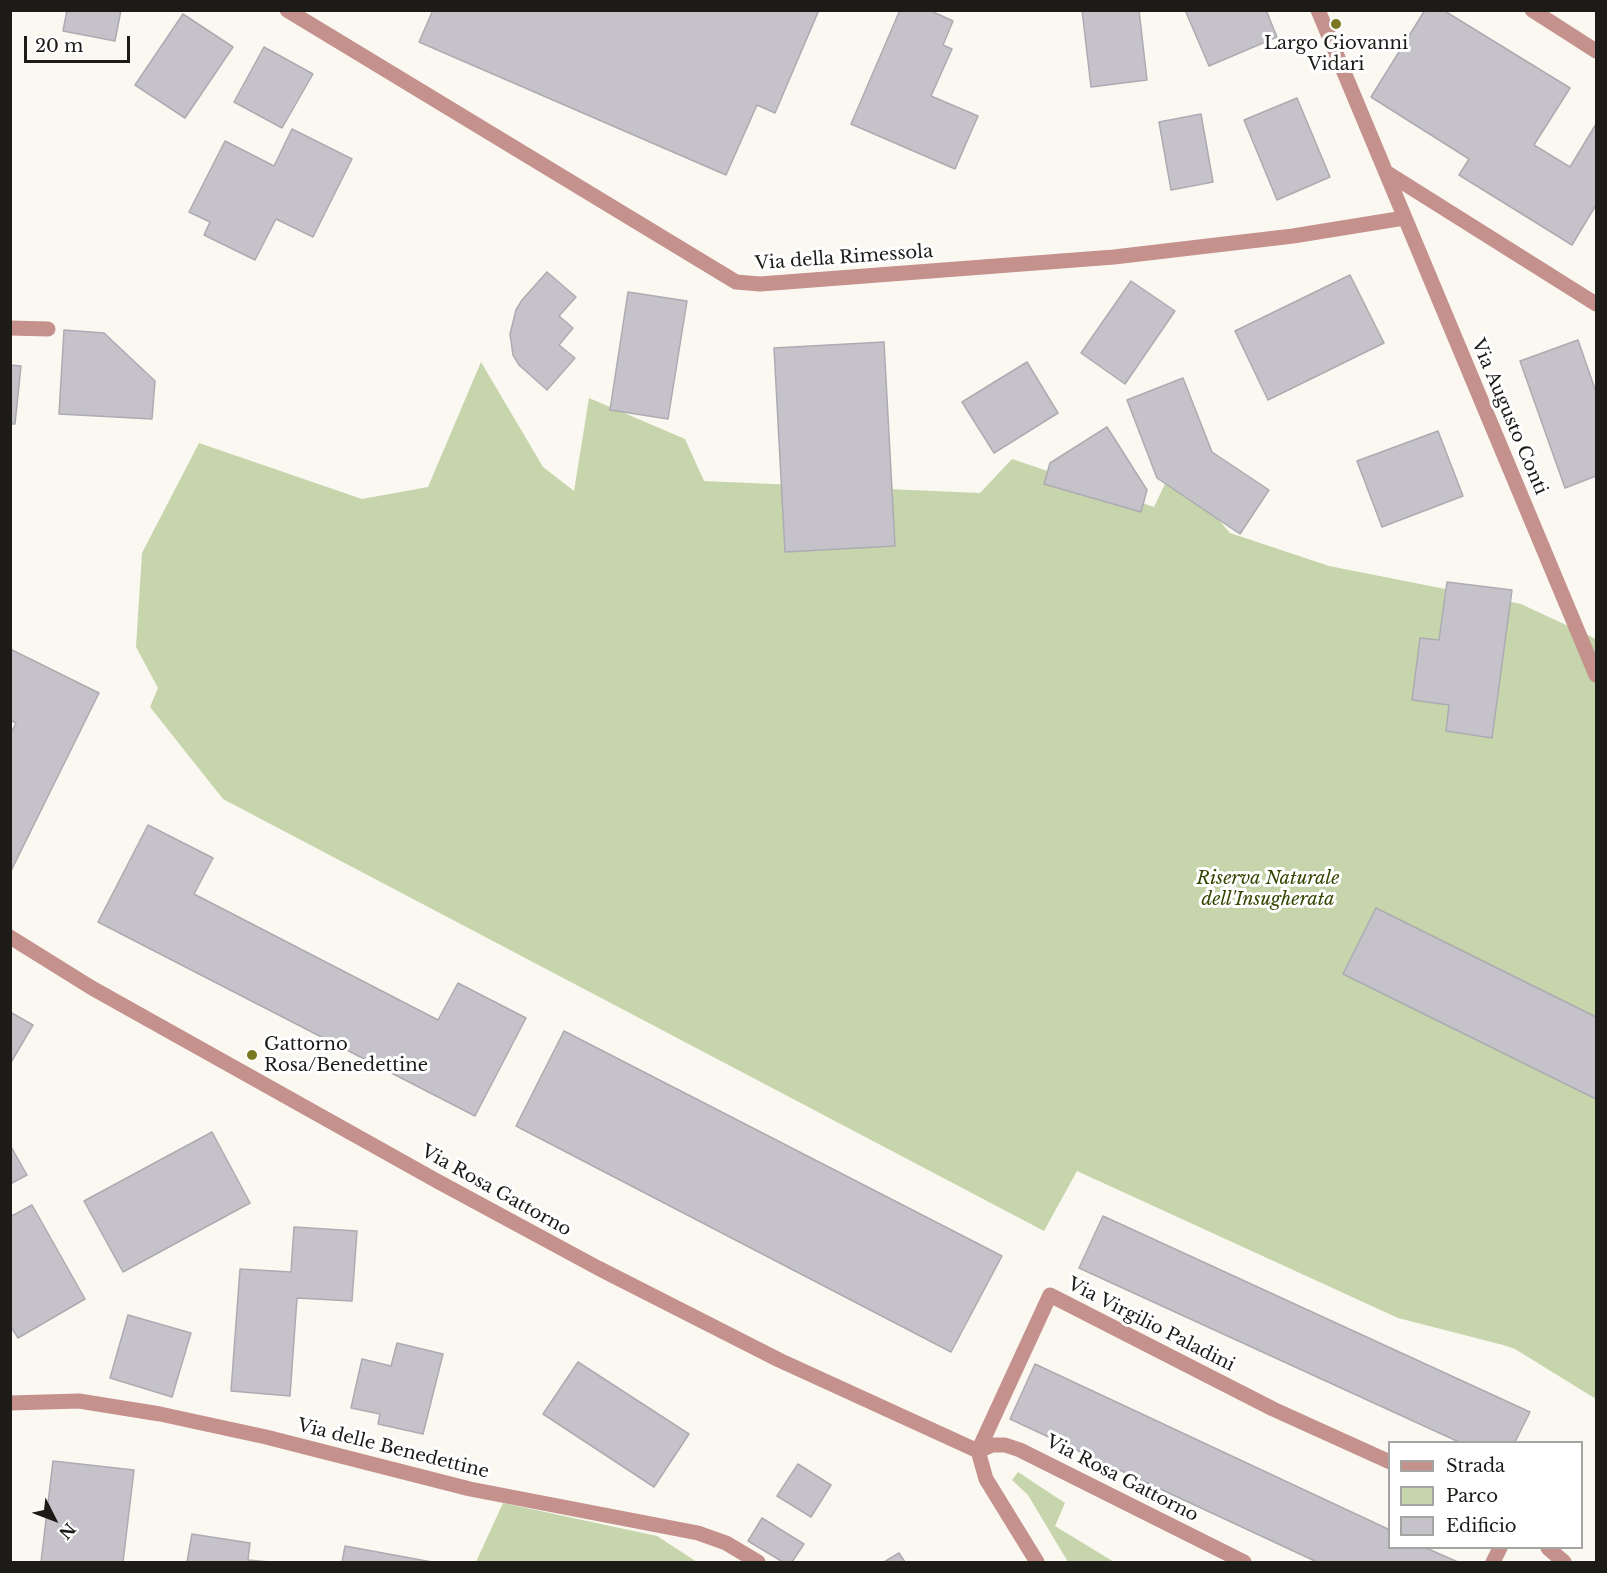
<!DOCTYPE html>
<style>
body{margin:0}
#map{position:relative;width:1607px;height:1573px;overflow:hidden;background:#faf8f1;font-family:"Libre Baskerville",serif}
canvas{display:block}
.frame{position:absolute;inset:0;border:12px solid #1c1b18;pointer-events:none}
.legend{position:absolute;left:1388px;top:1441px;width:195px;height:108px;box-sizing:border-box;background:#fff;border:2px solid #a4a4a3;margin:0;padding:8px 10px;list-style:none;font-size:18px;color:#1c1b18}
.legend li{display:flex;align-items:center;gap:12px;height:30px}
.legend b{width:30px;border:2px solid #a4a4a3}
.north{position:absolute;left:24px;top:1489px;width:60px;height:60px;-webkit-text-stroke:4px #fff;paint-order:stroke;rotate:132deg;font-size:16px;font-weight:700;line-height:24px;text-align:center;color:#1c1b18}
.north::after{content:'';display:block;margin:auto;width:21px;height:27px;background:#1c1b18;clip-path:polygon(50% 0,100% 100%,50% 72%,0 100%)}
.scale{position:absolute;left:24px;top:36px;width:106px;height:27px;box-sizing:border-box;border:3px solid #1c1b18;border-top:0;padding-left:8px;font-size:18px;line-height:21px;white-space:nowrap;color:#1c1b18;-webkit-text-stroke:4px #fff;paint-order:stroke}
</style>
<div id="map">
<canvas width="1607" height="1573"></canvas>
<div class="frame"></div>
<ul class="legend">
<li><b style="height:8px;background:#c5918d"></b>Strada</li>
<li><b style="height:16px;background:#c6d5ab"></b>Parco</li>
<li><b style="height:16px;background:#c5c3c9"></b>Edificio</li>
</ul>
<div class="north">N</div>
<div class="scale">20 m</div>
</div>
<script>
const context = document.querySelector('canvas').getContext('2d');
context.lineJoin = 'round';
function paint(path, color) { context.fillStyle = color; context.fill(path, 'evenodd'); }
const poly = rows => new Path2D(rows.map(r => 'M' + r).join(''));
function trace(path, color, width, dash) { context.strokeStyle = color; context.lineWidth = width; context.lineCap = dash ? 'butt' : 'round'; context.setLineDash(dash || []); context.stroke(path); }
function write(font, color, halo, rows, align = 'center') {
  context.font = font + ' "Libre Baskerville",serif'; context.lineWidth = 6; context.setLineDash([]); context.textBaseline = 'middle'; context.strokeStyle = halo; context.fillStyle = color; for (const [text, x, y, turn = 0] of rows) {
    context.save(); context.translate(x, y); context.rotate((+turn || 0) * Math.PI / 180); context.textAlign = isNaN(turn) ? turn : align; if (halo) context.strokeText(text, 0, 0); context.fillText(text, 0, 0); context.restore();
  }
}
paint(poly([
 [481,362,543,467,574,491,589,398,685,439,704,481,980,493,1012,459,1154,507,1173,467,1230,533,1329,566,1521,604,1596,639,1596,1399,1515,1349,1503,1345,1398,1318,1077,1171,1044,1231,223,799,150,707,158,688,136,647,142,553,199,443,362,499,428,487],
 [1018,1472,1065,1503,1055,1526,1114,1562,1068,1562,1028,1495,1012,1480],
 [503,1503,657,1536,697,1562,476,1562]
]), '#c6d5ab');
const building = poly([
 [67,10,121,10,115,41,63,31,67,10],
 [433,10,819,10,775,113,757,105,726,175,419,42,433,10],
 [900,10,929,10,953,21,943,45,952,49,931,96,978,116,955,169,851,124,900,10],
 [1082,10,1139,10,1147,80,1091,87,1082,10],
 [1185,10,1266,10,1277,37,1209,66,1185,10],
 [1425,10,1443,10,1570,88,1534,145,1570,167,1596,124,1596,205,1572,245,1459,175,1469,159,1371,97,1425,10],
 [183,14,233,47,185,118,135,85,183,14],
 [264,47,313,74,282,128,234,102,264,47],
 [1297,98,1330,177,1277,200,1244,120,1297,98],
 [1201,114,1213,182,1171,190,1159,122,1201,114],
 [292,129,352,159,313,237,276,219,255,260,204,235,210,222,189,212,225,141,274,166,292,129],
 [547,272,576,297,559,316,573,328,559,345,575,358,547,390,519,365,513,355,510,334,516,310,522,300,547,272],
 [1350,275,1384,343,1268,400,1235,331,1350,275],
 [1131,281,1175,311,1125,384,1081,353,1131,281],
 [628,292,687,301,668,419,610,410,628,292],
 [64,330,104,333,155,381,152,419,59,414,64,330],
 [1578,340,1596,392,1596,476,1565,488,1520,361,1578,340],
 [884,342,895,546,785,552,774,348,884,342],
 [1027,362,1058,413,994,453,962,402,1027,362],
 [10,365,21,366,15,424,10,424,10,365],
 [1183,378,1212,452,1269,490,1240,534,1157,478,1127,400,1183,378],
 [1107,427,1147,490,1141,512,1044,484,1050,463,1107,427],
 [1438,431,1463,496,1382,527,1357,461,1438,431],
 [1447,582,1512,590,1492,738,1446,731,1449,705,1412,700,1420,638,1439,640,1447,582],
 [10,649,99,693,11,871,10,735,16,723,10,720,10,649],
 [148,825,213,858,194,894,438,1020,458,983,526,1018,475,1116,98,922,148,825],
 [1376,908,1596,1017,1596,1099,1343,974,1376,908],
 [10,1012,33,1025,10,1064,10,1012],
 [564,1031,1002,1256,951,1352,516,1126,564,1031],
 [212,1132,250,1203,123,1272,84,1201,212,1132],
 [10,1145,27,1175,10,1184,10,1145],
 [32,1205,85,1299,18,1338,10,1325,10,1217,32,1205],
 [1103,1216,1530,1412,1515,1442,1459,1442,1079,1268,1103,1216],
 [294,1227,357,1231,352,1301,297,1298,290,1396,231,1391,240,1269,291,1272,294,1227],
 [128,1315,191,1333,172,1397,110,1378,128,1315],
 [397,1343,443,1354,423,1434,378,1424,380,1414,351,1408,362,1359,391,1366,397,1343],
 [578,1362,689,1434,654,1487,543,1414,578,1362],
 [1035,1364,1390,1530,1390,1548,1426,1548,1458,1562,1317,1562,1010,1419,1035,1364],
 [53,1461,134,1470,123,1562,41,1562,53,1461],
 [798,1464,831,1485,811,1517,777,1496,798,1464],
 [762,1518,804,1544,792,1562,783,1562,748,1541,762,1518],
 [192,1534,250,1543,248,1560,270,1562,187,1562,192,1534],
 [345,1546,432,1562,342,1562,345,1546],
 [899,1553,905,1562,884,1562,899,1553]
]);
paint(building, '#c5c3c9');
trace(building, '#adabb2', 1.5);
trace(poly([
 [287,10,736,282,760,284,1114,257,1293,236,1404,218],
 [1318,10,1596,675],
 [1532,10,1596,51],
 [1386,172,1596,304],
 [10,328,48,329],
 [10,937,92,988,437,1181,598,1268,779,1360,978,1451,992,1445,1005,1445,1020,1450,1244,1562],
 [10,1403,79,1401,160,1414,266,1437,470,1489,698,1533,726,1543,758,1562],
 [978,1451,1050,1295,1273,1409,1390,1462],
 [978,1451,986,1479,1037,1562],
 [1548,1548,1564,1562],
 [1493,1562,1500,1548]
]), '#c5918d', 15);
for (const [x, y, r, color] of [
 [1336,24,6,"#787920"],
 [252,1055,6,"#787920"]
]) { const dot = new Path2D(); dot.arc(x, y, r, 0, 2 * Math.PI); context.fillStyle = color; context.fill(dot); trace(dot, '#fff', 2); }
write('18px', '#1c1b18', '#fff', [
 ["Largo Giovanni",1336,44],
 ["Vidari",1336,65],
 ["Gattorno",264,1045,"left"],
 ["Rosa/Benedettine",264,1066,"left"]
]);
write('18px', '#1c1b18', '#fff', [
 ["Via della Rimessola",844,258,-4],
 ["Via Augusto Conti",1509,417,67],
 ["Via Rosa Gattorno",496,1191,29],
 ["Via Virgilio Paladini",1151,1325,27],
 ["Via delle Benedettine",393,1449,14],
 ["Via Rosa Gattorno",1122,1479,27]
]);
write('italic 18px', '#364602', '#fff', [
 ["Riserva Naturale",1268,879],
 ["dell'Insugherata",1268,900]
]);
</script>
